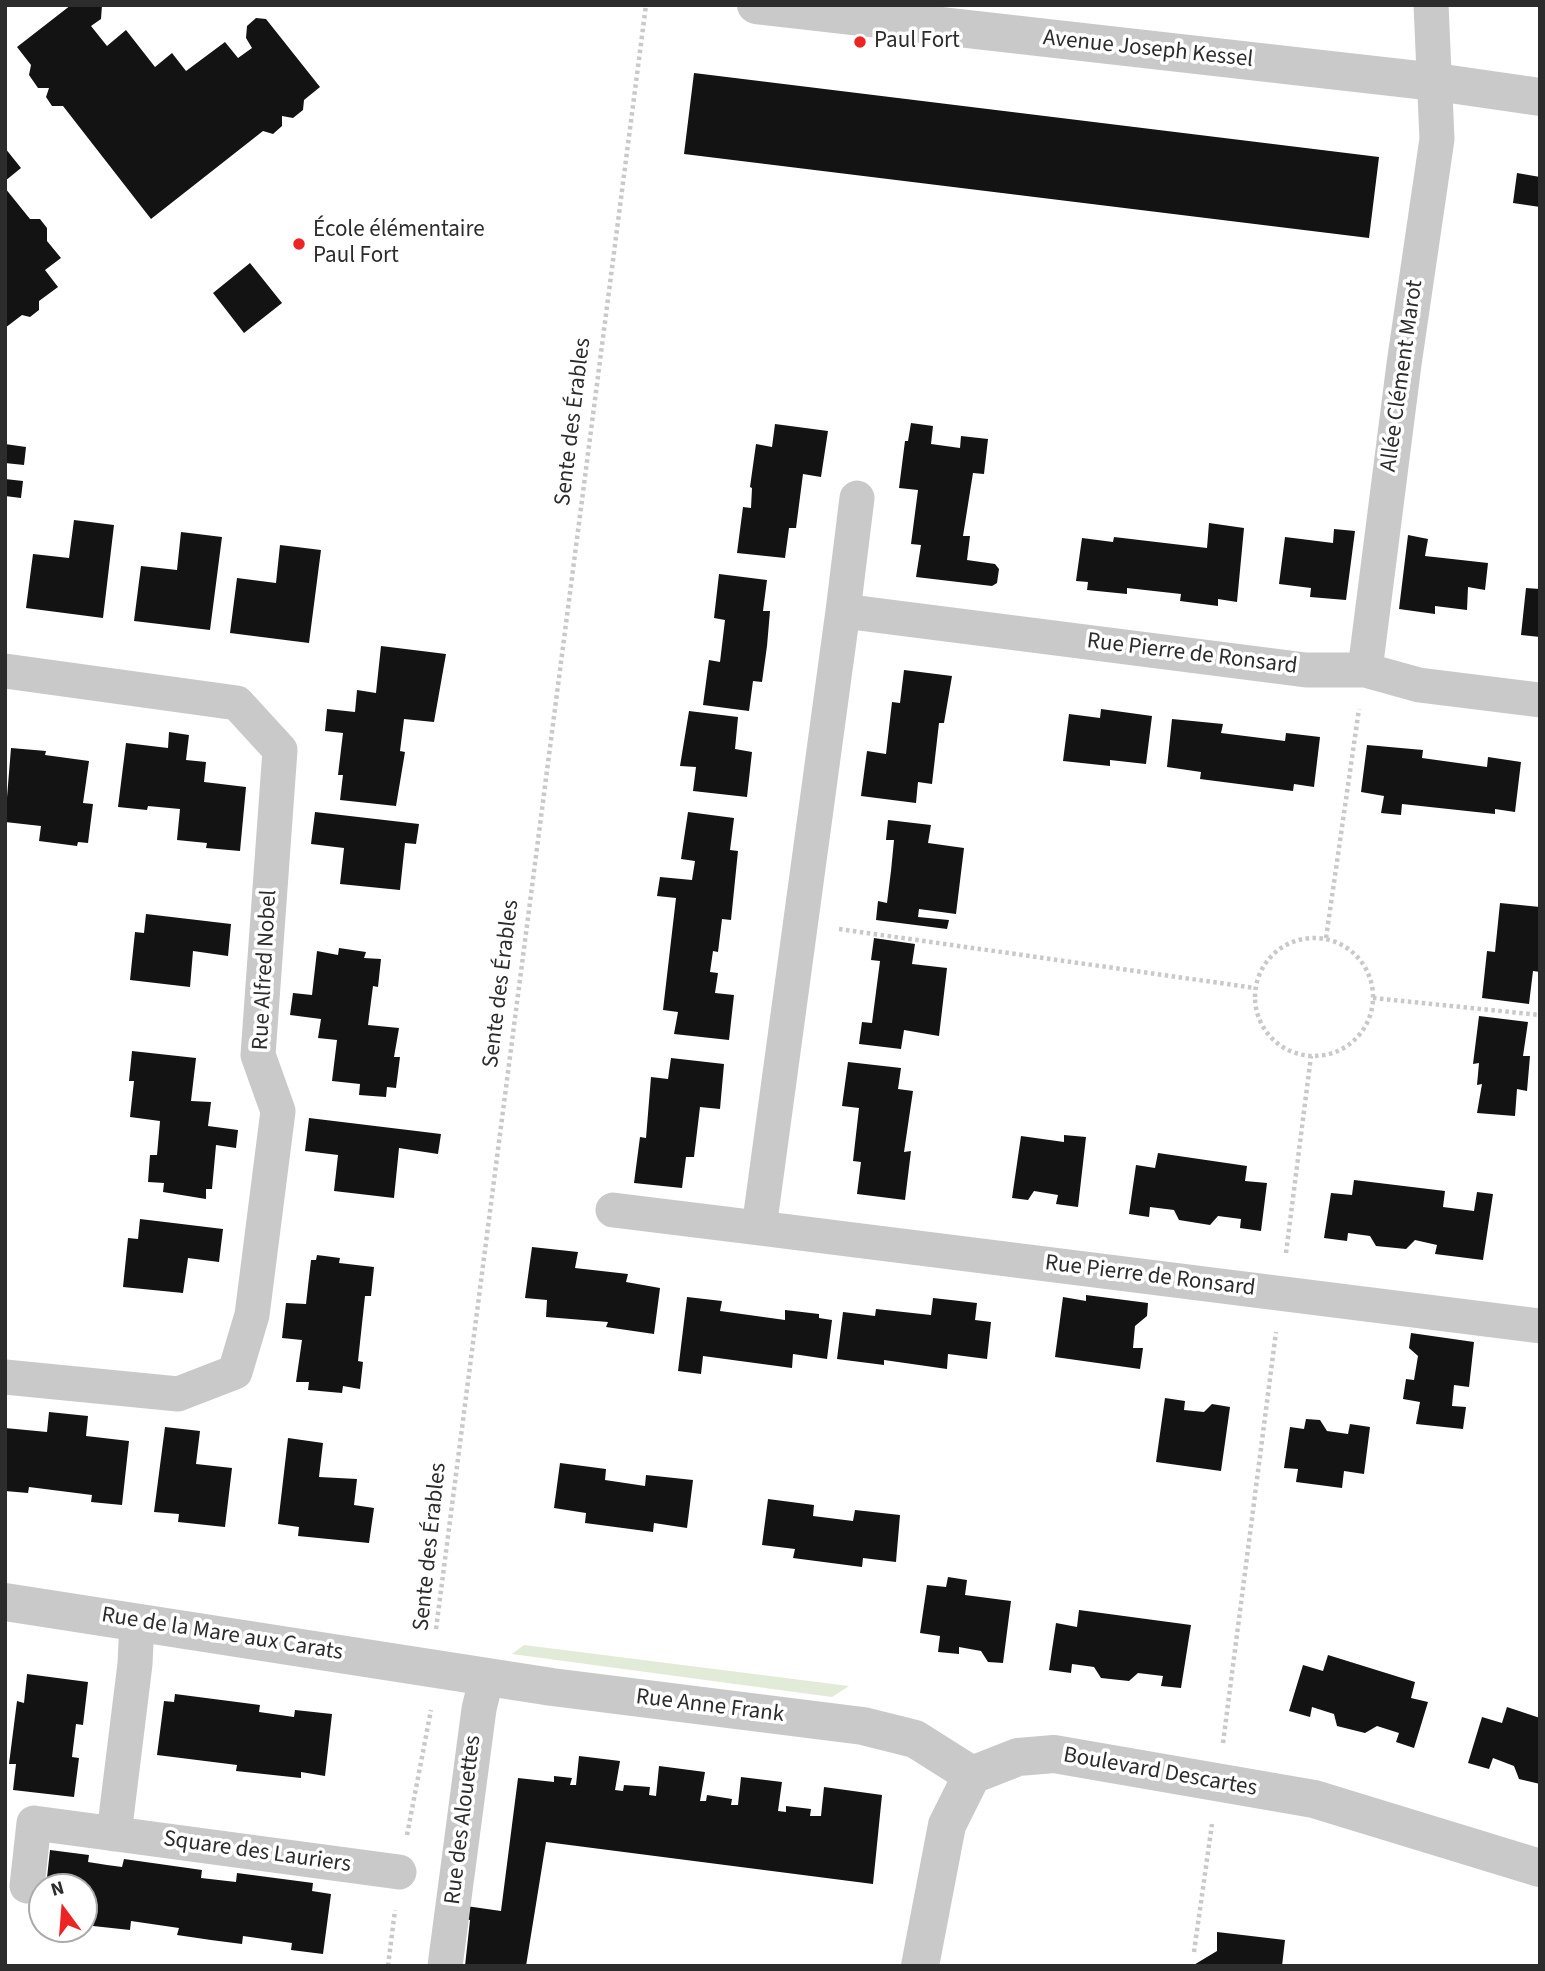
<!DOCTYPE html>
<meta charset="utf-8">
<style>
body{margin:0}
#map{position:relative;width:1545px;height:1971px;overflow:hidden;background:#fff;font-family:"Source Sans 3",sans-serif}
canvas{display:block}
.frame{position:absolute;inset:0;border:7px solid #2c2c2c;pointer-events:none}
.north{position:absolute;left:28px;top:1873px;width:70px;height:70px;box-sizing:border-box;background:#fff;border:2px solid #ababab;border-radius:50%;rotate:344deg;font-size:19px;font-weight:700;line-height:28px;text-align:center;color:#2c2c2c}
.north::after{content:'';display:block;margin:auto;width:24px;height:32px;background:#ee2324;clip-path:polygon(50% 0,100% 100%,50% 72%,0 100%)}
</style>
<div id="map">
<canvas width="1545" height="1971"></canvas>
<div class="frame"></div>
<div class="north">N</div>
</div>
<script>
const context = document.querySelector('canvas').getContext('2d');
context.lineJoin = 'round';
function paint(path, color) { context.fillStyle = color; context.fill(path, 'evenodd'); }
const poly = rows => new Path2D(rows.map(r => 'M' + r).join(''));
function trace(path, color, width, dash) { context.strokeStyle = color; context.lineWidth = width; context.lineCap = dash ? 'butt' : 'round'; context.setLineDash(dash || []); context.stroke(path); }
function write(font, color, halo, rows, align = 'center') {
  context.font = font + ' "Source Sans 3",sans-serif'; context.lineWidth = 7; context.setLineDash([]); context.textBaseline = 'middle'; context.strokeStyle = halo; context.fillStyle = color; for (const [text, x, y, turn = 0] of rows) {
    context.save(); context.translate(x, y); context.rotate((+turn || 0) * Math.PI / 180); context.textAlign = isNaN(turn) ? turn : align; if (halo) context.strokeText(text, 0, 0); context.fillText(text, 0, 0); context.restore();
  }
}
paint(poly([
 [524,1645,849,1686,832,1697,512,1654]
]), '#e1ebd8');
paint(poly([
 [71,5,102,5,101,19,91,26,107,46,126,30,155,67,172,53,186,71,225,42,238,58,252,48,246,38,247,26,256,18,266,19,320,87,304,100,303,110,293,118,282,116,282,126,273,134,263,131,151,219,63,106,52,106,46,97,49,88,38,88,29,75,31,65,17,47],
 [694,73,1379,157,1369,238,684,154],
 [5,148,21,168,5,181],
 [1517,173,1540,177,1540,207,1513,203],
 [5,188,30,219,40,219,47,228,47,241,61,258,45,270,58,287,39,301,39,310,30,317,22,315,5,328],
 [250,263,282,303,244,333,213,293],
 [911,423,933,426,931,444,960,448,961,436,988,439,984,474,973,473,963,536,970,536,967,560,995,564,999,569,997,583,992,586,916,577,921,545,911,544,918,490,899,488,905,441,908,441],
 [775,424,828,431,821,477,803,474,796,528,789,528,785,558,737,553,743,507,751,508,752,488,750,487,756,444,772,447],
 [5,444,26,447,24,465,5,463],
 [5,479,23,481,21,498,5,496],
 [74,520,114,525,103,618,26,608,33,554,69,558],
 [1209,523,1244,528,1237,602,1218,599,1218,606,1180,601,1181,594,1127,588,1127,594,1087,590,1088,582,1076,581,1082,538,1113,542,1114,537,1207,548],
 [1334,529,1355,531,1346,600,1310,597,1311,588,1279,584,1285,537,1333,543],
 [181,532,222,537,210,630,134,621,141,566,177,570],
 [1408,535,1428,539,1425,556,1488,563,1485,590,1468,587,1467,610,1435,606,1435,614,1399,609],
 [280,545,321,550,309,643,230,633,237,578,276,583],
 [719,574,767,580,763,611,770,611,767,646,762,682,753,681,749,711,703,705,709,660,720,662,725,620,714,618],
 [1526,588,1540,589,1540,637,1521,635],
 [381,646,446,654,434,722,404,719,400,751,405,752,396,806,340,800,343,775,338,775,343,733,325,731,327,709,355,712,357,690,376,693],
 [904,670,952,676,944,723,939,723,932,784,918,782,916,803,861,796,867,751,886,754,892,702,900,703],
 [1101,709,1152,716,1146,764,1110,760,1110,766,1063,761,1069,714,1100,718],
 [689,711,738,717,735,749,752,752,747,797,693,791,696,767,680,766],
 [1172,719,1223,724,1221,733,1285,741,1286,733,1320,737,1314,787,1294,784,1293,791,1200,779,1201,772,1167,767],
 [169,732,189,735,186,760,206,762,204,782,246,787,240,851,206,848,207,843,177,840,180,809,148,806,147,810,118,807,126,743,168,748],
 [1367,745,1423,750,1422,758,1487,767,1488,757,1521,762,1515,812,1495,809,1495,814,1402,804,1401,815,1381,813,1384,796,1361,792],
 [11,748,46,751,45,755,89,761,83,803,93,804,88,843,78,842,77,846,39,841,41,826,5,822],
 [315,812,419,824,416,844,405,843,400,890,340,884,344,848,311,844],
 [688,812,734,818,730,850,738,851,731,920,722,919,718,952,713,951,710,972,718,973,715,993,734,995,729,1040,674,1034,678,1012,663,1010,676,898,657,896,660,877,692,880,695,861,681,859],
 [888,820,931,825,928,843,964,848,956,914,919,909,918,917,949,920,947,929,876,920,878,901,887,903,891,871,894,840,886,840],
 [1500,903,1540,907,1540,972,1533,971,1529,1004,1482,998,1487,951,1495,952],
 [146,914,231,924,228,956,193,951,190,987,130,980,135,932,144,933],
 [874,938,915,944,912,964,947,968,939,1036,904,1030,901,1049,859,1044,862,1022,872,1023,880,961,871,960],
 [339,948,366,952,364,958,381,959,378,987,373,986,368,1025,399,1028,394,1057,400,1057,396,1088,387,1087,386,1097,359,1095,360,1084,332,1081,337,1040,318,1038,321,1019,290,1015,293,993,312,995,317,951,338,955],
 [1479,1016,1528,1022,1523,1056,1530,1056,1527,1091,1517,1089,1515,1116,1477,1113,1482,1084,1477,1085,1479,1063,1473,1064],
 [132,1051,196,1058,191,1101,211,1102,208,1126,238,1130,236,1148,216,1145,212,1189,206,1189,206,1199,163,1192,164,1183,148,1182,150,1155,157,1155,160,1121,130,1117,134,1081,129,1081],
 [671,1058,724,1064,720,1109,700,1107,694,1157,686,1157,682,1188,634,1183,640,1137,646,1138,651,1077,668,1079],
 [848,1062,901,1068,898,1089,913,1091,904,1152,911,1151,905,1200,857,1194,861,1162,853,1161,859,1108,842,1106],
 [309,1118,441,1134,438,1154,399,1148,394,1198,334,1191,338,1155,305,1151],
 [1064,1135,1086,1137,1078,1207,1056,1204,1058,1195,1034,1191,1028,1200,1012,1198,1021,1136,1064,1142],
 [1158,1153,1247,1166,1245,1181,1267,1183,1261,1231,1240,1228,1241,1219,1218,1216,1210,1225,1179,1220,1174,1210,1150,1207,1149,1217,1129,1214,1136,1165,1155,1168],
 [1354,1180,1445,1191,1443,1207,1474,1211,1477,1192,1493,1194,1483,1260,1435,1254,1437,1245,1415,1240,1406,1249,1376,1246,1370,1236,1348,1233,1347,1241,1324,1238,1331,1193,1352,1195],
 [140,1219,223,1229,219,1262,188,1258,183,1293,123,1287,128,1238,138,1239],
 [532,1247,578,1252,575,1268,628,1274,626,1282,660,1288,654,1334,606,1327,608,1322,546,1317,547,1300,525,1298],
 [317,1255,340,1258,339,1263,374,1267,371,1296,365,1296,358,1361,363,1362,360,1389,343,1386,342,1393,308,1390,309,1382,296,1382,302,1340,282,1338,286,1303,306,1304,311,1260,316,1260],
 [1086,1295,1148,1303,1147,1316,1135,1326,1133,1348,1143,1348,1140,1369,1055,1357,1063,1297,1086,1301],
 [687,1297,722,1301,720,1311,785,1320,785,1310,819,1314,819,1318,832,1320,827,1359,793,1354,792,1368,703,1356,701,1374,678,1371],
 [933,1298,977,1303,975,1320,991,1322,987,1359,948,1354,947,1369,884,1360,884,1365,837,1359,843,1312,875,1316,876,1309,931,1315],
 [1411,1333,1474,1342,1469,1387,1454,1385,1452,1406,1466,1407,1463,1429,1416,1424,1420,1402,1403,1399,1406,1379,1414,1380,1418,1356,1409,1348],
 [1165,1398,1185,1401,1184,1410,1204,1412,1212,1404,1230,1407,1221,1471,1156,1462],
 [49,1412,88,1416,86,1436,129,1441,122,1505,91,1502,92,1495,29,1487,28,1493,5,1491,5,1428,47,1432],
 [1306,1419,1320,1420,1327,1431,1348,1434,1350,1424,1370,1427,1364,1474,1344,1471,1342,1488,1296,1482,1298,1469,1284,1468,1290,1427,1304,1429],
 [165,1427,200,1431,196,1464,232,1468,225,1527,178,1522,179,1514,154,1512],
 [288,1438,323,1443,319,1477,357,1479,354,1505,374,1508,369,1543,298,1536,299,1527,278,1524],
 [560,1463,606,1469,605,1480,645,1486,646,1475,693,1480,687,1528,654,1523,653,1532,585,1523,586,1513,554,1508],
 [768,1499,814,1505,813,1516,853,1521,855,1510,900,1515,896,1562,863,1558,862,1567,793,1558,795,1549,762,1545],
 [948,1577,967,1580,965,1595,1011,1601,1003,1663,988,1662,981,1651,959,1647,959,1654,938,1652,940,1636,920,1633,927,1585,946,1587],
 [1079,1610,1191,1625,1181,1688,1161,1686,1163,1676,1138,1673,1129,1681,1101,1678,1094,1667,1072,1664,1071,1673,1049,1670,1056,1623,1077,1627],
 [1328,1655,1415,1682,1411,1698,1428,1702,1414,1748,1396,1742,1399,1733,1377,1726,1365,1733,1337,1726,1334,1714,1312,1707,1310,1717,1289,1711,1303,1665,1323,1671],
 [27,1674,88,1682,83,1725,76,1724,72,1757,79,1758,74,1797,13,1790,16,1764,9,1764,17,1701,24,1703],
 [175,1694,260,1705,259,1712,294,1717,295,1710,332,1714,325,1776,301,1772,301,1778,236,1771,237,1765,157,1755,164,1701,174,1702],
 [1507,1707,1540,1718,1540,1784,1519,1779,1514,1766,1493,1758,1489,1769,1468,1763,1482,1717,1502,1723],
 [579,1756,620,1761,615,1790,623,1791,624,1785,650,1787,649,1795,656,1796,659,1766,705,1772,700,1801,706,1801,707,1795,732,1799,731,1805,738,1805,741,1777,782,1782,778,1811,786,1812,786,1806,811,1809,810,1816,821,1816,824,1787,882,1795,873,1884,546,1842,526,1966,465,1966,470,1920,464,1919,466,1906,501,1911,518,1778,554,1782,554,1776,572,1778,570,1785,576,1785],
 [50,1850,89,1855,88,1862,107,1865,122,1867,124,1859,202,1870,201,1878,236,1882,237,1873,313,1883,312,1891,331,1894,323,1954,291,1950,292,1943,243,1936,242,1944,211,1940,177,1935,179,1928,131,1921,130,1930,84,1925,84,1887,46,1887],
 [1217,1932,1285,1940,1282,1966,1192,1966,1217,1951]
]), '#131313');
trace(poly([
 [839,929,1255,988],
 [1326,938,1359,709],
 '1255 997a59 59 0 1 1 118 0a59 59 0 1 1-118 0Z',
 [1373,998,1540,1015],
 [1286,1253,1311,1056],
 [436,1629,646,5],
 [1223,1743,1276,1332],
 [407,1835,431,1710],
 [1194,1952,1212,1824],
 [388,1966,395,1910]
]), '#c9c9c9', 4.5, [3.5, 3.5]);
trace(poly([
 [843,611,857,498],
 [1365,670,1404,364,1437,139,1431,5],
 [5,671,237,703,280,750,258,1055,278,1111,252,1315,235,1372,178,1394,5,1377],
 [1540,700,1419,685,1365,670,1306,670,843,611,759,1228,1540,1326],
 [613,1210,759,1228],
 [114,1834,135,1664,137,1622],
 [27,1886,34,1823,399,1872],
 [445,1966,479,1709,487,1676]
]), '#c9c9c9', 35);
trace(poly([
 [756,5,1436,82,1540,97],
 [5,1602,552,1687,863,1726,915,1739,972,1775],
 [920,1966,947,1825,972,1775,1018,1757,1054,1754,1314,1799,1540,1868]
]), '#c9c9c9', 38);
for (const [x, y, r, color] of [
 [860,42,7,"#ee2324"],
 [299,244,7,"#ee2324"]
]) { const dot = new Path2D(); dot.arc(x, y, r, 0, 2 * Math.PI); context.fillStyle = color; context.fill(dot); trace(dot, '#fff', 2.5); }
write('23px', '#2c2c2c', '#fff', [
 ["Paul Fort",874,42],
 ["École élémentaire",313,231],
 ["Paul Fort",313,257]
], 'left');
write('23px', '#2c2c2c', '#fff', [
 ["Avenue Joseph Kessel",1148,50,6],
 ["Allée Clément Marot",1403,376,-82],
 ["Sente des Érables",574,422,-83],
 ["Rue Pierre de Ronsard",1192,655,7],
 ["Rue Alfred Nobel",266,970,-87],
 ["Sente des Érables",502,984,-83],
 ["Rue Pierre de Ronsard",1150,1277,7],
 ["Sente des Érables",431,1547,-84],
 ["Rue de la Mare aux Carats",222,1635,9],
 ["Rue Anne Frank",710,1707,7],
 ["Boulevard Descartes",1160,1773,10],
 ["Rue des Alouettes",464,1820,-83],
 ["Square des Lauriers",257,1853,8]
]);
</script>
